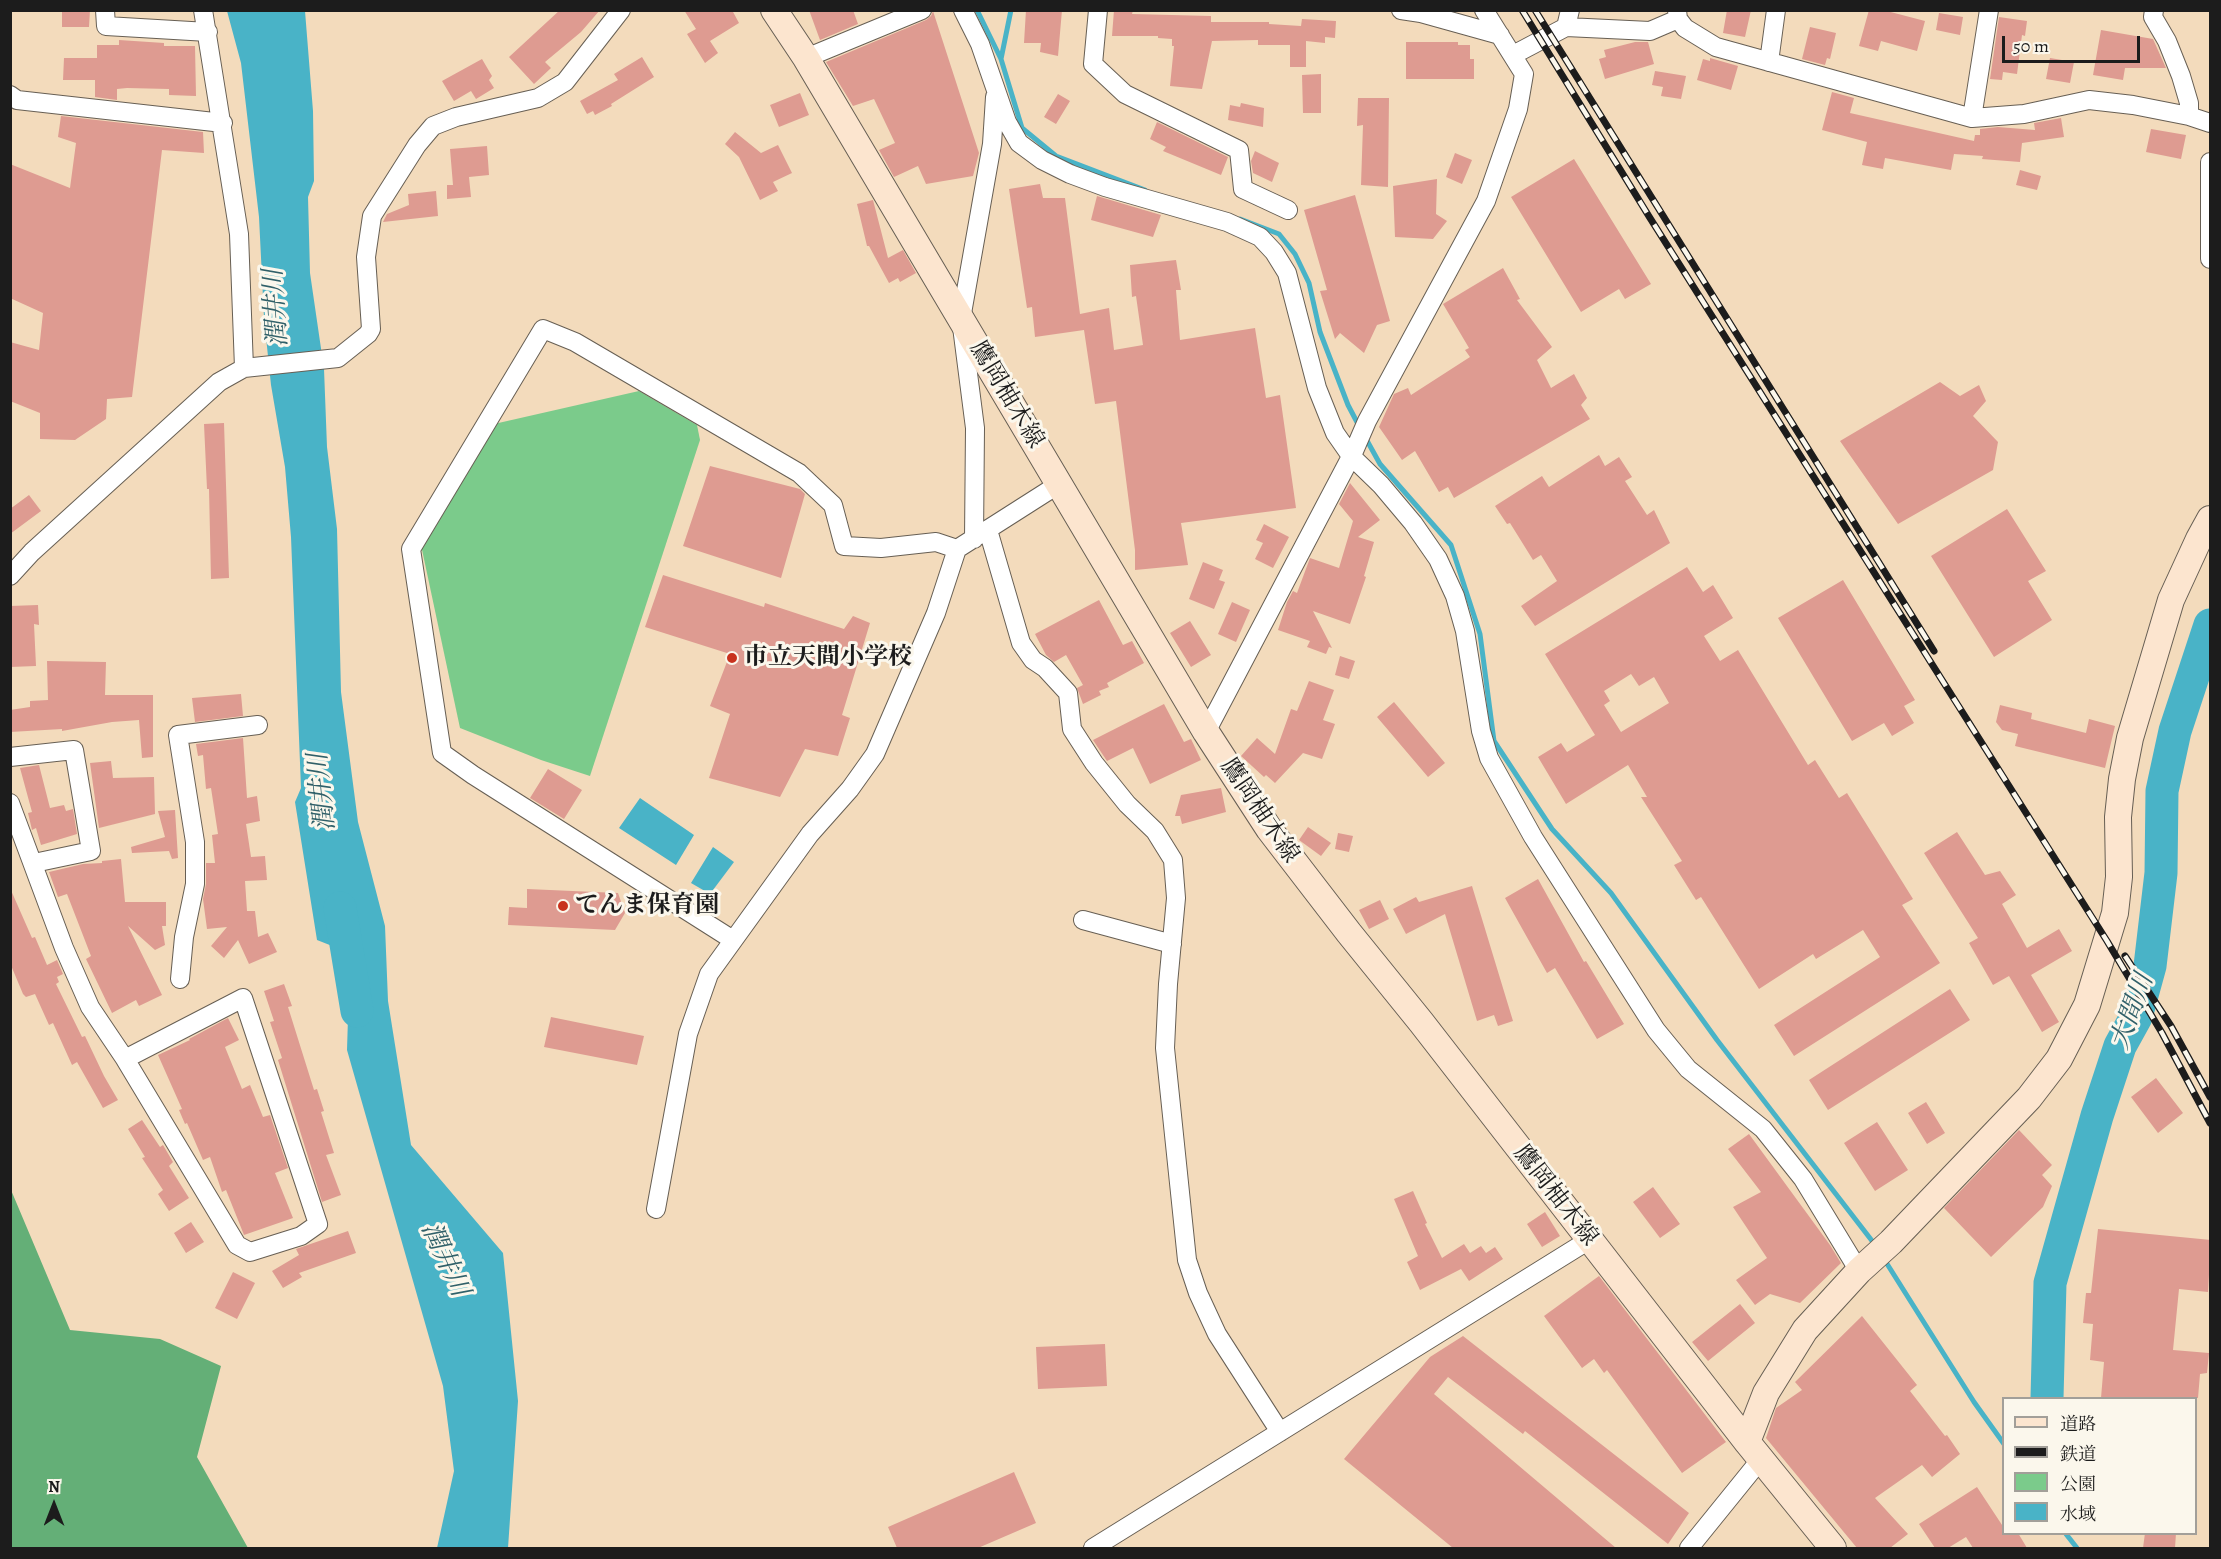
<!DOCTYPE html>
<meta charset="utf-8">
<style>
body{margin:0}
#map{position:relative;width:2221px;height:1559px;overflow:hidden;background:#f3dbbc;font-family:Alegreya,"Noto Serif JP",serif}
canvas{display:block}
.frame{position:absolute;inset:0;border:12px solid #1c1c1c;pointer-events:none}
.legend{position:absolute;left:2002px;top:1397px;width:195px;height:138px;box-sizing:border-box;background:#fbf7ec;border:2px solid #a29f99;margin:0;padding:8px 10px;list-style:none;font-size:18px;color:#1c1c1c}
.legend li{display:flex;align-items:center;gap:12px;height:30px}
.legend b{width:30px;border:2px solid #a29f99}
.north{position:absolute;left:24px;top:1475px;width:60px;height:60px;-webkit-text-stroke:4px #fbf7ec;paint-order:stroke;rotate:0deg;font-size:16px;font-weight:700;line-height:24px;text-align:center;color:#1c1c1c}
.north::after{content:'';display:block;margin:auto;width:21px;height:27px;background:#1c1c1c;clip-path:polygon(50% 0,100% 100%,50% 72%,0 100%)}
.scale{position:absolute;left:2002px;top:36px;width:138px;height:27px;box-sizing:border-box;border:3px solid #1c1c1c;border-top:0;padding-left:8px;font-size:18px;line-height:21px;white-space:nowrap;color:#1c1c1c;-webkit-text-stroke:4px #fbf7ec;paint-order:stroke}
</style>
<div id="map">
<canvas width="2221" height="1559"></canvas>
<div class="frame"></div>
<ul class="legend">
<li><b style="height:8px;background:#fce5cf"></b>道路</li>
<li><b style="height:8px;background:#1c1c1c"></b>鉄道</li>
<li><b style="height:16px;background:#7bcb8b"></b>公園</li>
<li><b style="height:16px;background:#49b3c7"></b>水域</li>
</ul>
<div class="north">N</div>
<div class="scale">50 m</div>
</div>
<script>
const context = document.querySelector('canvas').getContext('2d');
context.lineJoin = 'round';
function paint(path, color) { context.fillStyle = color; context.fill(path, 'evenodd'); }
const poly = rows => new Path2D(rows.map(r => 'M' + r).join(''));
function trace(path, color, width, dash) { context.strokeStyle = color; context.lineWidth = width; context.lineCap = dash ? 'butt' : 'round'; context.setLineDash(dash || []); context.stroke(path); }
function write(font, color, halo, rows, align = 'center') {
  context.font = font + ' Alegreya,"Noto Serif JP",serif'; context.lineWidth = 6; context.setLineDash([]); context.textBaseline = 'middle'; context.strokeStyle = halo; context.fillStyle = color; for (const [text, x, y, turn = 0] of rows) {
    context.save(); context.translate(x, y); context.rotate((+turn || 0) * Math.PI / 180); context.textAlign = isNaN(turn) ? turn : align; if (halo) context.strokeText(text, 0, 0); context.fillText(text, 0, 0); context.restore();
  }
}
paint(poly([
 [639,391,697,425,700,440,590,776,541,760,460,728,421,545,494,424]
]), '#7bcb8b');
paint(poly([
 [11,1190,70,1330,160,1339,221,1366,197,1457,248,1548,11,1548]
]), '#64af77');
paint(poly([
 [227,11,305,11,313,111,314,181,308,197,310,273,324,369,327,447,337,529,341,692,358,822,385,926,388,1001,411,1145,503,1253,518,1401,508,1548,437,1548,454,1471,443,1386,347,1050,350,953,317,940,295,802,301,788,291,537,285,467,271,385,264,318,259,217,241,63],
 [640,798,694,835,676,865,619,828],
 [713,847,734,862,710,894,691,883]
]), '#49b3c7');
trace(poly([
 [977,10,1001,59,1022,128,1056,156,1145,190],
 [1001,59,1011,10],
 [1240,219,1279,234,1295,254,1309,283,1320,332,1348,405,1359,426],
 [1365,437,1380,464,1451,545,1480,634,1494,741,1552,829,1611,893,1717,1040,1876,1246],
 [1884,1259,1974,1402,2004,1444],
 [2066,1534,2077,1548]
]), '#49b3c7', 5);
trace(poly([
 [340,908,357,1011],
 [2047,1398,2050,1283,2097,1116,2120,1046,2136,1017,2150,966,2161,873,2162,791,2175,731,2210,625]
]), '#49b3c7', 33);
paint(poly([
 [62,10,90,10,89,27,62,27],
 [560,10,600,10,581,32,545,62,551,68,534,84,509,57],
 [684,10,732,10,739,23,710,41,718,53,705,63,687,34,696,29],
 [809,10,853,10,858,24,820,40],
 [1026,10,1062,10,1058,56,1040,52,1041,43,1024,43],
 [1114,10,1133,10,1132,14,1211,16,1211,22,1269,22,1269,24,1301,26,1302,19,1336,21,1335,38,1325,37,1325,43,1306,41,1306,67,1290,67,1290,45,1258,45,1258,40,1212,41,1202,89,1170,86,1174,46,1172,46,1172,39,1158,38,1158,36,1112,36],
 [1727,10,1751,10,1745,37,1723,33],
 [1869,10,1883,10,1925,21,1917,51,1881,41,1878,51,1859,46],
 [933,11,979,153,973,176,926,184,918,166,894,177,879,150,895,143,874,99,853,106,826,62,926,20,931,16],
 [1939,13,1963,17,1960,35,1936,30],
 [1999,17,2027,21,2025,36,2022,35,2017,74,2003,72,2002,80,1990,79],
 [1810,27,1836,33,1830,59,1827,58,1825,65,1802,59],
 [2101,30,2153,39,2166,68,2125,68,2123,80,2093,75],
 [119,40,164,43,164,46,195,46,196,96,169,95,169,89,127,88,117,89,117,100,95,97,95,80,63,80,64,58,97,58,97,45,119,45],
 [1406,42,1458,42,1458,45,1470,45,1470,59,1474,59,1474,79,1406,79],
 [1635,42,1648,42,1654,64,1605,79,1599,59,1606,57,1604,50],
 [642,57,654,77,611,104,612,106,595,115,593,111,587,114,580,101,618,80,614,74],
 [1710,58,1738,66,1731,90,1697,80,1703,59,1710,61],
 [2050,58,2074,62,2070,83,2046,79],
 [482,59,492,76,489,80,494,88,476,99,471,91,454,101,442,81],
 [1655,71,1686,76,1681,99,1661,96,1663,87,1652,85],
 [1321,74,1321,113,1303,113,1302,75],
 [1832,92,1854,98,1850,113,1974,141,1975,135,1980,135,1980,129,1998,127,2035,130,2034,123,2061,118,2064,137,2022,143,2020,162,1982,159,1983,156,1954,154,1951,170,1885,158,1883,169,1862,165,1867,142,1822,130],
 [800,93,809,115,779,127,770,105],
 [1058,94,1070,101,1056,124,1044,117],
 [1358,98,1389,98,1388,187,1361,185,1363,125,1357,126],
 [1241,103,1264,108,1263,127,1228,120,1230,105,1240,107],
 [61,116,203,132,204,153,162,150,132,397,107,399,106,419,75,440,40,439,40,413,10,401,10,342,39,350,43,313,10,298,10,164,70,188,76,143,58,137],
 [1157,122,1228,157,1221,175,1163,151,1166,147,1150,139],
 [2151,129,2186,135,2181,159,2146,152],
 [735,132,761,153,778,145,792,173,773,182,778,191,760,200,739,157,725,144],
 [487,146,489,175,469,177,471,197,447,199,447,185,453,185,450,149],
 [1255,151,1279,163,1272,182,1253,173,1251,161],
 [1455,153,1472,160,1462,184,1446,177],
 [1574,159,1651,284,1625,299,1619,289,1581,312,1511,197],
 [2020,170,2041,176,2037,190,2016,185],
 [1437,179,1436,214,1447,221,1433,239,1395,237,1393,186],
 [1040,184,1043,198,1065,198,1080,314,1109,308,1114,350,1143,345,1136,296,1132,297,1130,265,1176,260,1181,290,1176,290,1180,340,1255,328,1266,398,1280,395,1296,508,1181,523,1188,565,1135,570,1135,550,1116,401,1095,404,1084,330,1035,337,1032,307,1027,308,1009,189],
 [436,191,438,216,383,222,387,214,409,205,408,194],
 [1355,195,1390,321,1377,325,1364,353,1340,333,1335,339,1320,291,1327,290,1304,210],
 [1097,196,1161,215,1153,237,1091,220],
 [873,200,888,258,903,250,916,273,900,282,898,278,889,283,869,246,867,246,857,204],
 [1503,268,1520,299,1517,300,1552,347,1537,360,1551,388,1574,374,1587,398,1581,405,1590,419,1454,498,1448,487,1439,492,1415,451,1402,460,1379,427,1394,394,1408,388,1411,395,1470,357,1465,350,1469,348,1443,304],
 [1940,382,1960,396,1979,385,1986,401,1973,416,1998,442,1993,470,1898,524,1840,441],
 [224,423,229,578,211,579,209,489,207,489,204,424],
 [1599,455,1605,466,1619,457,1632,477,1625,481,1647,515,1654,510,1670,543,1535,626,1521,606,1557,581,1541,555,1533,560,1510,523,1507,524,1495,506,1542,476,1549,487],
 [710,466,800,489,805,494,781,578,683,546],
 [1350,483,1380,520,1358,537,1374,542,1364,576,1366,577,1350,624,1313,611,1332,648,1329,647,1326,654,1307,647,1310,641,1278,630,1287,602,1293,591,1297,593,1310,558,1339,568,1353,521,1339,504],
 [29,495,41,511,10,534,10,509],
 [2007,509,2046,571,2028,581,2052,620,1994,657,1931,556],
 [1264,524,1289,537,1273,568,1255,559,1263,543,1256,540],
 [1203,562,1223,570,1219,580,1225,582,1214,609,1189,599],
 [1687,567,1703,592,1713,585,1733,618,1704,636,1720,661,1738,650,1808,765,1815,760,1839,798,1847,793,1913,899,1902,905,1940,963,1794,1056,1774,1025,1880,957,1863,930,1816,959,1813,954,1759,989,1701,897,1696,900,1674,865,1682,861,1641,797,1647,797,1628,765,1566,804,1538,757,1561,743,1567,752,1595,735,1545,654],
 [1631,674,1639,686,1654,677,1669,703,1621,732,1604,705,1610,701,1604,691],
 [663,575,764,607,765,603,844,629,853,616,870,623,842,715,850,718,838,756,805,749,780,797,709,778,730,714,710,706,730,654,645,627],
 [1843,580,1915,700,1904,706,1914,723,1892,736,1884,723,1852,741,1778,618],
 [1099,600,1123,645,1132,641,1144,663,1107,683,1109,687,1099,691,1101,695,1083,704,1077,688,1083,685,1066,655,1054,662,1046,655,1035,634],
 [1232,602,1250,610,1236,642,1218,634],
 [38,605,39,625,34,624,36,666,10,667,10,606],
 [1190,621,1211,655,1191,667,1170,633],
 [1340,656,1355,661,1349,679,1335,675],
 [47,661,106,662,105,695,153,695,153,757,142,758,139,720,112,722,62,731,62,729,10,732,10,710,30,707,30,701,48,700],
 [1309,681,1334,690,1323,720,1335,724,1322,759,1303,753,1275,783,1266,775,1264,777,1241,756,1257,738,1275,754,1291,709,1297,711],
 [241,694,243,716,195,722,192,698],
 [1394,702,1445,763,1428,777,1377,717],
 [1164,704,1184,742,1191,739,1201,760,1150,784,1133,748,1107,761,1093,740],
 [2000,705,2032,713,2031,719,2086,733,2089,719,2115,726,2105,768,2015,746,2018,734,2002,730,1996,722],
 [243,738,247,798,257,796,260,821,246,824,251,857,265,856,267,880,245,881,247,911,255,911,258,937,268,933,277,952,249,964,238,940,224,958,211,946,227,927,207,929,203,899,206,884,206,863,215,863,212,835,218,834,211,788,206,789,203,755,198,756,196,744],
 [111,761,113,778,154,777,155,814,99,828,90,763],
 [39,765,50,808,64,805,66,811,73,809,77,834,41,845,36,828,32,830,28,813,32,812,20,768],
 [548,769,582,790,564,819,530,798],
 [1221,788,1226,812,1182,824,1180,816,1175,816,1181,795],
 [175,810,178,858,172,859,169,851,132,853,131,847,165,837,158,811],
 [1308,827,1331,843,1321,856,1299,840],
 [1957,832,1985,875,2000,871,2016,895,2002,904,2027,948,2059,929,2072,951,2031,975,2059,1022,2042,1032,2009,976,1993,985,1969,943,1978,938,1924,853],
 [1338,833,1353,836,1349,852,1335,849],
 [121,859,125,902,166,902,166,926,162,926,165,945,155,950,128,926,162,995,139,1006,136,1000,112,1013,86,959,91,956,67,894,58,897,49,872,83,864,102,863,102,861],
 [1538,879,1584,962,1586,961,1624,1024,1597,1039,1555,968,1547,973,1505,898],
 [1472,886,1513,1021,1498,1026,1494,1015,1477,1021,1445,914,1406,934,1393,909,1416,897,1419,902],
 [10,888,32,938,35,937,47,965,57,960,63,974,57,977,59,982,56,984,82,1037,85,1036,104,1076,118,1100,103,1108,77,1062,72,1065,53,1023,49,1025,35,994,26,997,23,994,10,963],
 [527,889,618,893,625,913,615,930,508,925,509,907,527,908],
 [1380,900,1389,919,1369,929,1359,910],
 [284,984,292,1006,288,1007,314,1090,317,1089,324,1111,321,1112,334,1153,326,1155,341,1195,322,1202,278,1060,282,1058,270,1022,274,1021,264,991],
 [1950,989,1970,1020,1828,1110,1809,1080],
 [551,1017,644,1036,637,1065,544,1047],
 [228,1018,239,1040,225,1047,242,1089,250,1085,263,1117,270,1115,288,1168,275,1173,293,1218,244,1235,226,1190,222,1192,210,1157,203,1160,187,1123,185,1124,179,1110,182,1109,158,1055,190,1040,189,1039],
 [2156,1078,2183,1113,2158,1133,2131,1097],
 [1926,1102,1945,1133,1927,1144,1908,1113],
 [142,1120,160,1147,163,1145,173,1162,169,1166,189,1198,169,1211,158,1194,163,1190,142,1158,145,1157,128,1129],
 [1877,1122,1908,1170,1875,1191,1844,1143],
 [2019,1130,2052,1165,2042,1175,2052,1186,2043,1207,1991,1257,1944,1208],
 [1749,1134,1830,1245,1841,1263,1800,1303,1770,1294,1755,1305,1736,1280,1767,1258,1733,1207,1761,1192,1728,1149],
 [1653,1187,1680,1224,1660,1238,1633,1202],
 [1413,1191,1427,1223,1425,1224,1442,1258,1464,1244,1470,1253,1481,1246,1486,1253,1495,1247,1503,1259,1469,1281,1461,1269,1420,1290,1407,1262,1418,1256,1394,1199],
 [1545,1212,1560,1236,1542,1247,1527,1224],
 [191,1222,204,1242,186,1253,174,1233],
 [2098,1229,2211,1240,2208,1292,2179,1289,2173,1350,2209,1353,2207,1373,2200,1374,2198,1398,2101,1398,2104,1362,2090,1360,2093,1324,2083,1323,2086,1293,2091,1293],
 [348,1231,356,1253,299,1273,302,1277,283,1288,272,1271,299,1255,296,1249],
 [233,1272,255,1283,237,1319,215,1308],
 [1599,1276,1726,1442,1682,1473,1607,1370,1604,1373,1594,1359,1582,1368,1544,1316],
 [1740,1304,1755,1323,1708,1361,1692,1342],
 [1862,1316,1917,1385,1910,1391,1945,1436,1947,1435,1960,1454,1932,1477,1922,1465,1875,1498,1908,1534,1890,1548,1857,1548,1766,1438,1776,1408,1802,1390,1795,1382],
 [1463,1336,1689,1513,1668,1544,1525,1431,1523,1434,1448,1377,1434,1394,1616,1548,1453,1548,1344,1459,1430,1357],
 [1105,1344,1107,1386,1038,1389,1036,1347],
 [1014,1472,1036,1523,978,1548,897,1548,888,1527],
 [1977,1487,2004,1528,2004,1533,2018,1533,2027,1548,1973,1548,1966,1537,1948,1548,1935,1548,1919,1524],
 [2145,1533,2176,1533,2175,1548,2143,1548]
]), '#de9b91');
const street = poly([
 [105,10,106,26,208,32],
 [203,10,239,234,244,368],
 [963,10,980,44,1007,122,1019,143,1042,160,1070,174,1105,187,1227,222,1260,237,1274,252,1287,273,1317,388,1335,433,1351,456,1381,485,1413,523,1438,559,1455,596,1465,631,1481,731,1489,758,1533,837,1656,1030,1688,1069,1763,1129,1803,1179,1859,1271],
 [1098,10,1093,64,1125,94,1239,150,1243,189,1288,210],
 [1401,10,1421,13,1500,35],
 [1677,10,1678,19,1685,28,1716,47,1972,118,2024,114,2089,100,2133,105,2189,116,2210,123],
 [2154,10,2153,17,2167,41,2181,76,2189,103,2189,116],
 [1566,27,1650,31,1678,19],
 [1513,55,1566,27,1570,10],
 [806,58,922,10],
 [1769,62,1776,10],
 [10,95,17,100,223,123],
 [1972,118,1989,10],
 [2210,162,2210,259],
 [988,530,1021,643,1033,660,1045,668,1068,693,1072,729,1094,763,1127,804,1155,831,1173,860,1176,898,1168,984,1165,1048,1187,1260,1198,1293,1217,1334,1280,1432],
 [974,539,975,428,961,319,992,144,995,97],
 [10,576,32,552,219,382,244,368,338,358,368,334,371,329,366,257,372,216,417,145,433,126,456,117,538,98,565,82,621,10],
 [1206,732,1354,451,1367,421,1486,201,1518,109,1524,74,1484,10],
 [10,757,74,750,91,851,34,863],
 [10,803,64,948,90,1007,125,1059,237,1245,250,1252,301,1236,318,1224,243,998,125,1059],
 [1083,920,1172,944],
 [733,940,473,775,442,753,411,549,543,329,575,342,799,473,833,505,844,546,881,548,936,542,957,549],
 [180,979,184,937,195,884,195,842,178,735,258,725],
 [656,1209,688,1034,709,974,810,834,850,789,875,754,936,613,957,549,1059,484],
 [1093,1548,1589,1240],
 [1689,1548,1761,1459]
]);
const secondary = poly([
 [774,10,806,58,1206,732,1269,829,1349,933,1421,1022,1747,1442,1833,1548],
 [1747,1442,1766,1393,1805,1330,1859,1271,1891,1242,2029,1098,2059,1059,2087,1005,2115,913,2119,877,2118,817,2122,779,2130,738,2171,600,2199,539,2210,519]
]);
trace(street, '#675f54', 20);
trace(secondary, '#675f54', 28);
trace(street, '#fff', 18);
trace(secondary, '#fce5cf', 26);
const rail = poly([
 [1522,10,1650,218,2107,941,2162,1033,2210,1123],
 [1535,10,1934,651],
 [2125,956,2171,1026,2210,1097]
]);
trace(rail, '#1c1c1c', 7);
trace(rail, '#fbf7ec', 4.5, [14]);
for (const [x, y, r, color] of [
 [732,658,6,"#c8321e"],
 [563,906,6,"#c8321e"]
]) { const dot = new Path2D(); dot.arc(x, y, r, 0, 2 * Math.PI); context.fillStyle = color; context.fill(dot); trace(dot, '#fbf7ec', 2); }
write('24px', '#1c1c1c', '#fbf7ec', [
 ["鷹岡柚木線",1006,395,59],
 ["鷹岡柚木線",1259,811,56],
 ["鷹岡柚木線",1555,1196,52]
]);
write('bold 24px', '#1c1c1c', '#fbf7ec', [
 ["市立天間小学校",744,658],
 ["てんま保育園",575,906]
], 'left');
write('italic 26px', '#306069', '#fbf7ec', [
 ["潤井川",277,308,-94],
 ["潤井川",323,792,-96],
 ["大間川",2133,1012,-70],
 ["潤井川",444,1260,65]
]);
</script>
